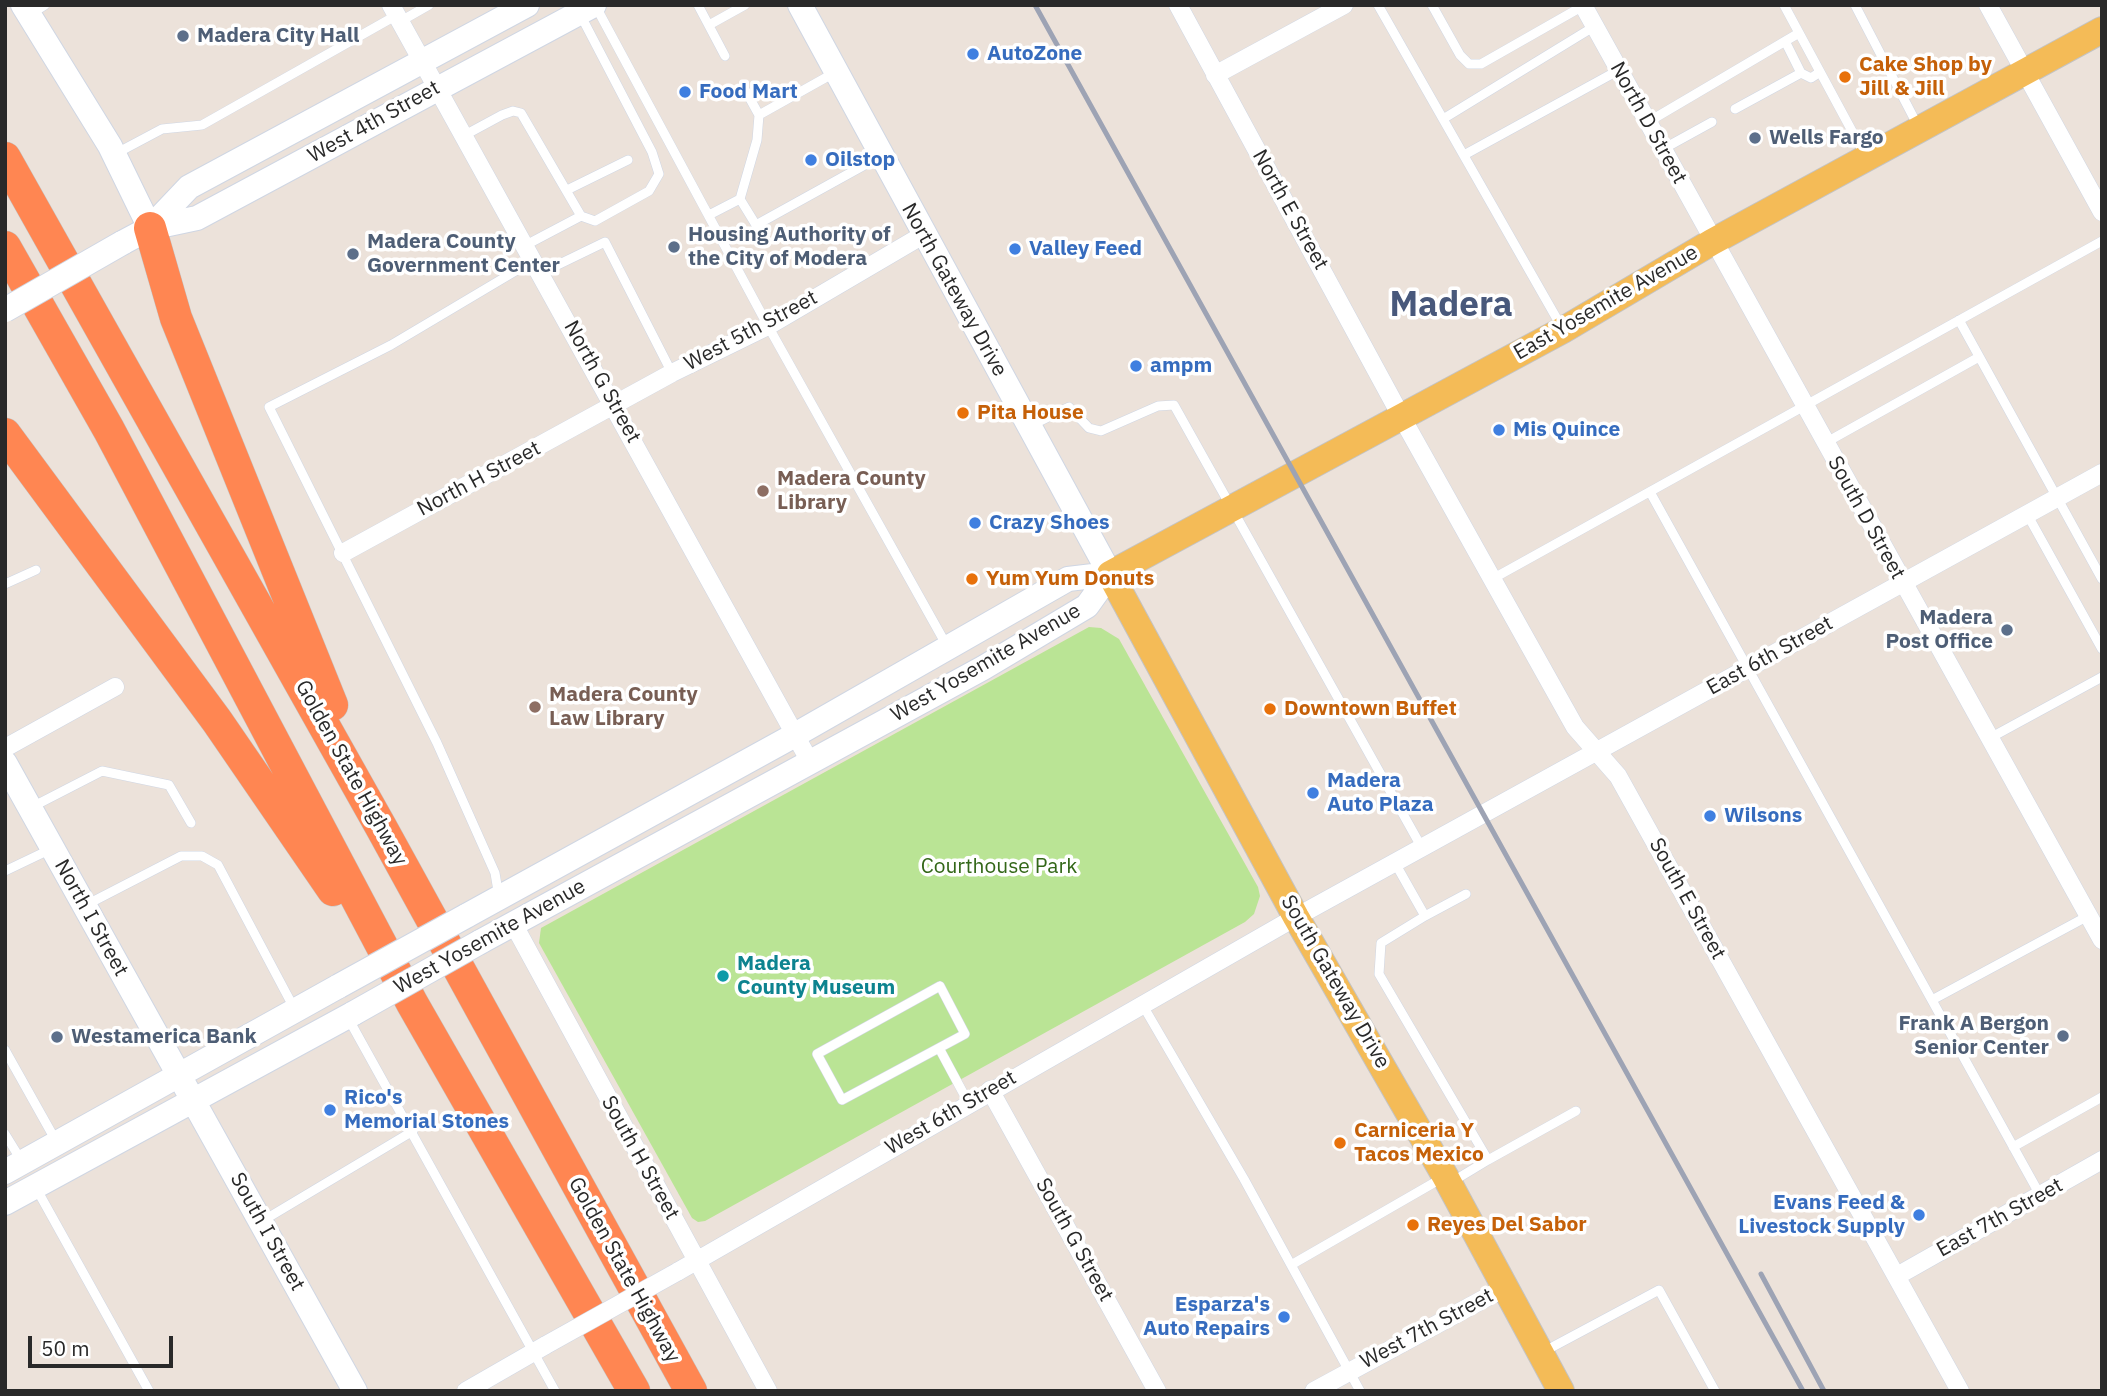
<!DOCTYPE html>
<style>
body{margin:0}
#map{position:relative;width:2107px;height:1396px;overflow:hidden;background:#ece2da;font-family:"IBM Plex Sans",sans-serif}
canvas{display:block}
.frame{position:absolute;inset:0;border:7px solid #292929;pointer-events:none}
.scale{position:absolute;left:28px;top:1336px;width:145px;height:32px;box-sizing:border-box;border:4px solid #292929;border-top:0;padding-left:9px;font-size:21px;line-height:24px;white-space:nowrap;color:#292929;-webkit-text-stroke:5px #fff;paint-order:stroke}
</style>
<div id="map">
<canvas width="2107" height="1396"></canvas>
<div class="frame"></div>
<div class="scale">50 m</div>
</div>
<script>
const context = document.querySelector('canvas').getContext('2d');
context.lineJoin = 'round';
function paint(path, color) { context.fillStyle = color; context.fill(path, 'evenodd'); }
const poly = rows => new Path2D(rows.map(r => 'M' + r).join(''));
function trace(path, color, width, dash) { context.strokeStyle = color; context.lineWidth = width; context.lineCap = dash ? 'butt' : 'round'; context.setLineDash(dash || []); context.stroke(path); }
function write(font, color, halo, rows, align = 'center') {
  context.font = font + ' "IBM Plex Sans",sans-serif'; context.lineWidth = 7; context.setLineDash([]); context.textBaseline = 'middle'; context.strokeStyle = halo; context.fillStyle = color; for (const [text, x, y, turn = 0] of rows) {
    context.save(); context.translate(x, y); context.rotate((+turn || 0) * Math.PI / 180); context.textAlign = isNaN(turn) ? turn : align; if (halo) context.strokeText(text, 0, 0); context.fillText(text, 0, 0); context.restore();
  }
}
paint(poly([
 [1089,627,1101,628,1119,639,1258,887,1260,896,1254,914,1245,922,705,1221,698,1222,692,1218,539,943,541,928]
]), '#bae495');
const lane = poly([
 [595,5,768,326,947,646],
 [698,5,725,56],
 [1378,5,1561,326],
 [1432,5,1460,55,1469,64,1481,64,1583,6],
 [1784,5,1866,157],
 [1855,5,1919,128],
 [31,14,45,5],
 [401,21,429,5],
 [709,25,745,5],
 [1785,41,1801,73,1811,78,1820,72],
 [743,86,759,115,834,73],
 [1735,109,1801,73],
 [1443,119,1595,26],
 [1648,122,1799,33],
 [465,135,502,115,513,111,521,113,581,216,526,245],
 [1663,149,1712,122],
 [115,154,162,129,202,125,397,15],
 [1464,155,1619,70],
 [567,190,628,160],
 [740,199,757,140,759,115],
 [709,215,740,199,756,225,879,157],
 [581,216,595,221,649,191,659,174,652,152,581,16],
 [541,273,605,242,672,373],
 [1959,320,2102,579],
 [1032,425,1069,407,1089,428,1101,431,1158,406,1174,405,1422,848],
 [1825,443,1979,357],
 [1650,492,2040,1195],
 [2027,514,2102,649],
 [1494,578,2102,241],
 [5,584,36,570],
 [1990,738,2102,677],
 [32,807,102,771,169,785,191,823],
 [1395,863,1425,916,1381,943,1379,974,1488,1160,1576,1111],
 [5,871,51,849],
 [499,897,495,873,437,743,269,407,391,345,534,260],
 [86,905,181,856,202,856,218,865,294,1008],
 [1425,916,1466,894],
 [940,986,965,1034,842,1100,817,1054,940,986],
 [1932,1000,2088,916],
 [1142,1004,1244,1179,1360,1391],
 [348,1018,555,1391],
 [939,1048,968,1102],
 [5,1050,56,1141],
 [5,1134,21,1160],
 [2013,1147,2102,1097],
 [1450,1183,1488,1160],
 [36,1188,149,1391],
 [264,1220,413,1131],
 [1291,1265,1444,1177],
 [1543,1352,1659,1290,1715,1391]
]);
const street = poly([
 [391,5,809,760],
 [1178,5,1401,416,1575,727,1618,776,1960,1391],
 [1583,5,2102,940],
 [1988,5,2102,212],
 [1215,75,1344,5],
 [343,553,672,373,768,326,923,235],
 [5,748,115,687],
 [514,925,768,1391],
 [990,1090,1157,1391],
 [677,1272,1296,917,2102,473],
 [1897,1276,2102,1160],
 [466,1391,546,1345],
 [1314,1391,1504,1288]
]);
const secondary = poly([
 [23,5,110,146,150,228],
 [800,5,1110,574],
 [150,228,189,187,527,5],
 [122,243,150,228,197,218,594,5],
 [5,763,355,1391],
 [466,916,795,735,1068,579,1110,574],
 [480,942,983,668,1087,606,1110,574],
 [5,1172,339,986],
 [5,1203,354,1013]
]);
const primary = poly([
 [1561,1391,1445,1176,1296,917,1110,574,1563,330,1712,242,2102,30]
]);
const highway = poly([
 [5,158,381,827,691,1391],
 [150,228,176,318,332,705],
 [5,247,109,430,412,1003,634,1391],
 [5,434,217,721,333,890]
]);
trace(lane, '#cfd6e3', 10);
trace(street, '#cfd6e3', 19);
trace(secondary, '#cfd6e3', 26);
trace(primary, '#c3c3c3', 28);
trace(highway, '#c3c3c3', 33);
trace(lane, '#fff', 9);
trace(street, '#fff', 18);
trace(secondary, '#fff', 24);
trace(primary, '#f4bb57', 26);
trace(highway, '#ff8652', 32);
trace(poly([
 [1035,5,1803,1391],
 [1761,1274,1824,1391]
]), '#9da3b4', 5);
const streetBridge = poly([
 [546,1345,677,1272]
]);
const secondaryBridge = poly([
 [5,310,122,243],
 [339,986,466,916],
 [354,1013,480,942]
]);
trace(streetBridge, '#cfd6e3', 19, []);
trace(secondaryBridge, '#cfd6e3', 26, []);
trace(streetBridge, '#fff', 18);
trace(secondaryBridge, '#fff', 24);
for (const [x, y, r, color] of [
 [183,36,7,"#5c6f8a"],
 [973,54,7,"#3f7fe0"],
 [1845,77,7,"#e8710a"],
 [685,92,7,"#3f7fe0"],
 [1755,138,7,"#5c6f8a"],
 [811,160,7,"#3f7fe0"],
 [674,247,7,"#5c6f8a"],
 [1015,249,7,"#3f7fe0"],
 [353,254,7,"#5c6f8a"],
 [1136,366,7,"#3f7fe0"],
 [963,413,7,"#e8710a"],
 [1499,430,7,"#3f7fe0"],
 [763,491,7,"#8d6e63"],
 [975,523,7,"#3f7fe0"],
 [972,579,7,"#e8710a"],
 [2007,630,7,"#5c6f8a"],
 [535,707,7,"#8d6e63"],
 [1270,709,7,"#e8710a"],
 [1313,793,7,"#3f7fe0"],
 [1710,816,7,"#3f7fe0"],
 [723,976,7,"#0f9aa8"],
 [2063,1036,7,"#5c6f8a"],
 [57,1037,7,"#5c6f8a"],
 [330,1110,7,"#3f7fe0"],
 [1340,1143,7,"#e8710a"],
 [1919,1215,7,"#3f7fe0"],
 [1413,1225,7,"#e8710a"],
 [1284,1317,7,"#3f7fe0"]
]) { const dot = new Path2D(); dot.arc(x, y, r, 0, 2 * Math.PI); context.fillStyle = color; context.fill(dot); trace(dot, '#fff', 2.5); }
write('bold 21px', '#4e5e75', '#fff', [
 ["Madera City Hall",197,36],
 ["Wells Fargo",1769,138],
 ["Housing Authority of",688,235],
 ["the City of Modera",688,259],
 ["Madera County",367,242],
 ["Government Center",367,266],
 ["Madera",1993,618,"right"],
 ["Post Office",1993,642,"right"],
 ["Frank A Bergon",2049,1024,"right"],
 ["Senior Center",2049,1048,"right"],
 ["Westamerica Bank",71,1037]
], 'left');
write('bold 21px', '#366cbe', '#fff', [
 ["AutoZone",987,54],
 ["Food Mart",699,92],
 ["Oilstop",825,160],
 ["Valley Feed",1029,249],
 ["ampm",1150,366],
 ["Mis Quince",1513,430],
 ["Crazy Shoes",989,523],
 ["Madera",1327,781],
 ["Auto Plaza",1327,805],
 ["Wilsons",1724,816],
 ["Rico's",344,1098],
 ["Memorial Stones",344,1122],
 ["Evans Feed &",1905,1203,"right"],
 ["Livestock Supply",1905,1227,"right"],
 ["Esparza's",1270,1305,"right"],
 ["Auto Repairs",1270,1329,"right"]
], 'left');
write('bold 21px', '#c56008', '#fff', [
 ["Cake Shop by",1859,65],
 ["Jill & Jill",1859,89],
 ["Pita House",977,413],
 ["Yum Yum Donuts",986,579],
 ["Downtown Buffet",1284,709],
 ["Carniceria Y",1354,1131],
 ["Tacos Mexico",1354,1155],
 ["Reyes Del Sabor",1427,1225]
], 'left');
write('21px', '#292929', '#fff', [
 ["West 4th Street",374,122,-29],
 ["North D Street",1648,123,61],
 ["North E Street",1290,210,61],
 ["North Gateway Drive",954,290,61],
 ["East Yosemite Avenue",1606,303,-30],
 ["West 5th Street",751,331,-28],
 ["North G Street",602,382,61],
 ["North H Street",479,479,-28],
 ["South D Street",1866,518,61],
 ["East 6th Street",1770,656,-29],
 ["West Yosemite Avenue",986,663,-30],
 ["Golden State Highway",351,773,61],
 ["South E Street",1687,899,61],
 ["North I Street",91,918,61],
 ["West Yosemite Avenue",490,937,-29],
 ["South Gateway Drive",1335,982,60],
 ["West 6th Street",951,1113,-30],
 ["South H Street",640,1158,61],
 ["East 7th Street",2000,1218,-29],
 ["South I Street",267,1232,61],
 ["South G Street",1074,1240,61],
 ["Golden State Highway",624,1270,61],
 ["West 7th Street",1427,1329,-28]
]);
write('bold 21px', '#785e54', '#fff', [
 ["Madera County",777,479],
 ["Library",777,503],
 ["Madera County",549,695],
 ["Law Library",549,719]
], 'left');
write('21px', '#336718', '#fff', [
 ["Courthouse Park",999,867]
]);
write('bold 21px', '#0d838f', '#fff', [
 ["Madera",737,964],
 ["County Museum",737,988]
], 'left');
write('bold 35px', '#48587b', '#fff', [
 ["Madera",1451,306]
]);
</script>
